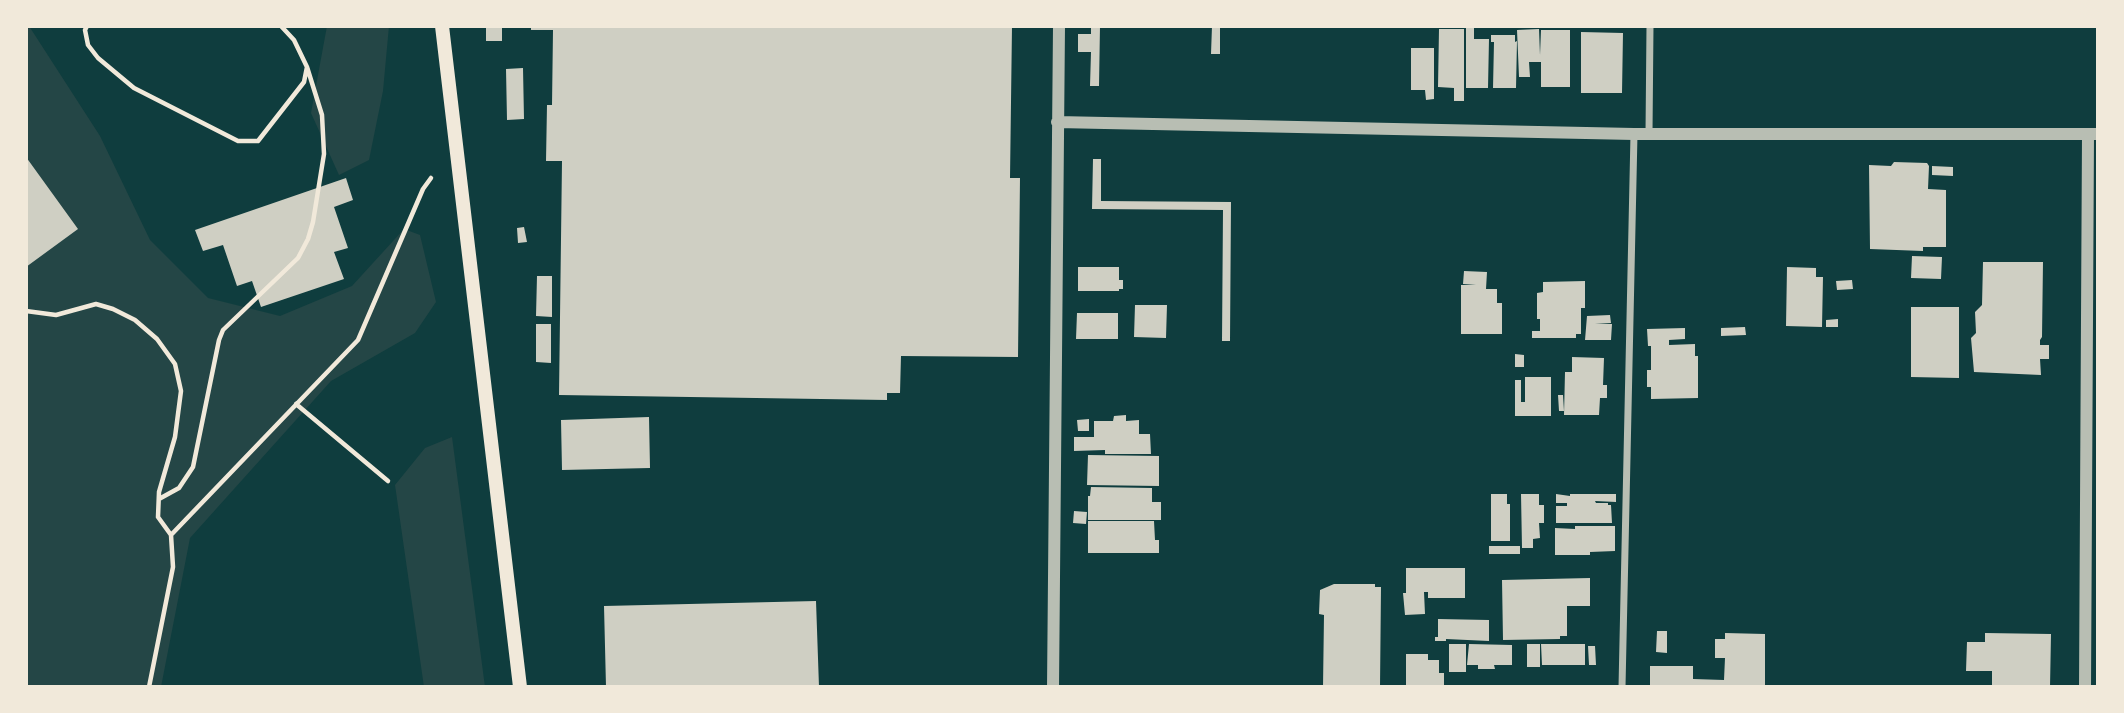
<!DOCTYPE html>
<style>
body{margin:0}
#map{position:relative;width:2124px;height:713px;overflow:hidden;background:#0f3d3e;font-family:"PT Sans",sans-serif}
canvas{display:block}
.frame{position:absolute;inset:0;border:28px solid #f1e9da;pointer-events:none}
</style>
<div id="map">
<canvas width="2124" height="713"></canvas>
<div class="frame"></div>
</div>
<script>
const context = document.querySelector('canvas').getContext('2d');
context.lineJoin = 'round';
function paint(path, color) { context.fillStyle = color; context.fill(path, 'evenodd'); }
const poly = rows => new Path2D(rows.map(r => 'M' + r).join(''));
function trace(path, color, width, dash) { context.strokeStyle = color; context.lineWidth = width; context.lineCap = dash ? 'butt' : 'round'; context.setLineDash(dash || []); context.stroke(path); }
paint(poly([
 [26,26,29,26,100,136,150,240,208,298,280,316,352,286,404,229,420,235,436,302,415,333,331,381,190,538,161,687,26,687],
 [327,26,389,26,383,91,369,160,339,175,311,113],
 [452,437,485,687,424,687,395,485,425,448]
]), '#244646');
paint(poly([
 [486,26,502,26,502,41,486,41],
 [531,26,1012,26,1010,178,1020,178,1018,357,901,356,900,393,887,393,887,400,559,395,562,161,546,161,547,105,552,105,553,30,531,30],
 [1091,26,1100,26,1099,86,1090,86,1091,52,1078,52,1078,34,1091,34],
 [1212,26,1220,26,1220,54,1211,54],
 [1466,27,1474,28,1474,39,1489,39,1488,88,1466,88],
 [1439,29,1464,29,1464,101,1454,101,1454,88,1438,87],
 [1539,29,1540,55,1541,30,1570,30,1570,87,1541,87,1541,62,1529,62,1530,77,1519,77,1517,30],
 [1581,32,1623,33,1622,93,1581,93],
 [1491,35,1515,35,1515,42,1517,41,1516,88,1493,88,1494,42,1491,42],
 [1411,48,1434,48,1434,99,1426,100,1425,90,1411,90],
 [523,68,524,119,507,120,506,69],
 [26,157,78,229,26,267],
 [1093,159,1101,159,1101,201,1231,202,1230,341,1222,341,1223,210,1092,209],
 [1894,162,1927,163,1929,166,1928,189,1946,190,1946,247,1923,247,1923,251,1870,249,1869,165,1891,166],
 [1932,166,1953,167,1953,176,1932,175],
 [346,178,353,200,334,207,348,248,334,252,344,279,261,307,252,281,237,286,223,245,203,251,195,230],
 [524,227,527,242,518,243,517,228],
 [1912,256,1942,257,1941,279,1911,278],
 [1983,262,2043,262,2042,337,2040,340,2040,345,2049,345,2049,359,2040,359,2041,375,1974,372,1971,338,1976,333,1975,312,1982,305],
 [1078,267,1119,267,1119,280,1123,280,1123,289,1119,289,1119,291,1078,291],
 [1787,267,1816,268,1816,277,1823,277,1822,327,1786,326],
 [1464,271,1487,272,1486,289,1497,289,1497,303,1502,303,1502,334,1461,334,1461,285,1476,285,1463,284],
 [537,276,552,276,552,317,536,316],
 [1852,280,1853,289,1837,290,1836,281],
 [1585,281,1585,308,1581,308,1581,334,1576,334,1576,338,1532,338,1532,331,1540,331,1540,319,1537,319,1537,293,1543,292,1543,282],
 [1135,305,1167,305,1166,338,1134,337],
 [1911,307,1959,307,1959,378,1911,377],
 [1077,313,1118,313,1118,339,1076,339],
 [1610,315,1611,323,1595,324,1612,324,1611,340,1585,340,1587,316],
 [1838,319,1838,327,1826,327,1826,320],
 [536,324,551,324,551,363,536,362],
 [1745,327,1746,335,1721,336,1721,328],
 [1685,328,1685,339,1669,340,1669,345,1695,344,1695,356,1698,356,1698,398,1651,399,1651,387,1647,387,1647,370,1651,370,1651,346,1648,346,1647,329],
 [1515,354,1524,355,1524,367,1515,367],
 [1572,357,1604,358,1603,385,1607,385,1607,398,1600,398,1599,415,1564,415,1565,372,1572,372],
 [1525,377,1551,377,1551,416,1515,416,1515,380,1521,380,1521,402,1525,402],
 [1558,395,1563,395,1564,411,1559,411],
 [1126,415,1126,421,1139,420,1139,434,1150,434,1151,454,1105,454,1105,450,1074,451,1074,437,1094,437,1094,421,1113,421,1114,416],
 [649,417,650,468,562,470,561,420],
 [1089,419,1089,431,1078,431,1077,420],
 [1088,455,1159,456,1159,486,1087,485],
 [1091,487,1152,488,1152,502,1161,502,1161,520,1088,520,1088,496,1090,496],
 [1491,494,1507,494,1507,504,1510,504,1510,541,1491,541],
 [1521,494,1539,494,1539,505,1544,505,1544,523,1539,523,1540,538,1533,539,1533,548,1522,548],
 [1556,494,1570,496,1570,494,1616,494,1616,502,1595,501,1596,503,1608,503,1608,505,1611,505,1612,523,1556,523,1556,506,1567,506,1567,503,1556,503],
 [1074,511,1087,512,1086,524,1073,523],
 [1088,521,1154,521,1155,540,1159,540,1159,553,1088,553],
 [1575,526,1615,526,1615,551,1590,552,1590,555,1555,555,1555,528,1575,529],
 [1489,546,1520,546,1520,554,1489,554],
 [1406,568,1465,568,1465,598,1428,598,1428,592,1424,592,1425,614,1405,615,1403,593,1406,593],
 [1590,578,1590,606,1567,606,1567,636,1560,636,1560,639,1503,640,1502,580],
 [1334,584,1375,584,1375,587,1381,587,1380,687,1323,687,1324,615,1319,614,1320,590],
 [816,601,819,687,606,687,604,606],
 [1438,619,1489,620,1489,641,1446,639,1446,641,1435,641,1435,637,1438,637],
 [1657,631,1667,631,1667,653,1656,652],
 [1725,633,1765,634,1765,687,1650,687,1650,666,1693,666,1693,679,1724,680,1725,658,1715,658,1715,639,1725,639],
 [1985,633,2051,634,2050,687,1992,687,1992,671,1966,671,1967,642,1985,642],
 [1449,644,1466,644,1466,672,1449,672],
 [1469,644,1512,645,1512,665,1494,665,1495,669,1478,669,1478,665,1467,665],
 [1527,644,1540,644,1540,667,1527,667],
 [1541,644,1585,644,1585,665,1542,665],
 [1588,646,1595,646,1596,665,1589,665],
 [1406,654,1428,654,1428,660,1439,660,1439,673,1444,673,1444,687,1406,687]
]), '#cfcfc3');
trace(poly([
 [87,26,85,30,88,45,98,58,134,88,238,141,258,141,304,82,307,67,294,40,281,26],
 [26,311,56,315,96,304,113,309,135,320,157,339,175,364,181,391,175,437,159,492,158,517,171,535],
 [296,404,388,481],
 [159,499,179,488,193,467,219,340,223,330,298,258,308,239,313,222,324,154,322,115,307,67],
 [149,687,173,567,171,535,358,340,423,189,431,178]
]), '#f1e9da', 4.5);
trace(poly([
 [1649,133,1650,26],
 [1622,687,1634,134]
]), '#b8beb3', 7);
trace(poly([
 [1057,122,1634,134,2098,134],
 [1053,687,1059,26],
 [2085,687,2088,134]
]), '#b8beb3', 12);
trace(poly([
 [442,26,520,687]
]), '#f1e9da', 14);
</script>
